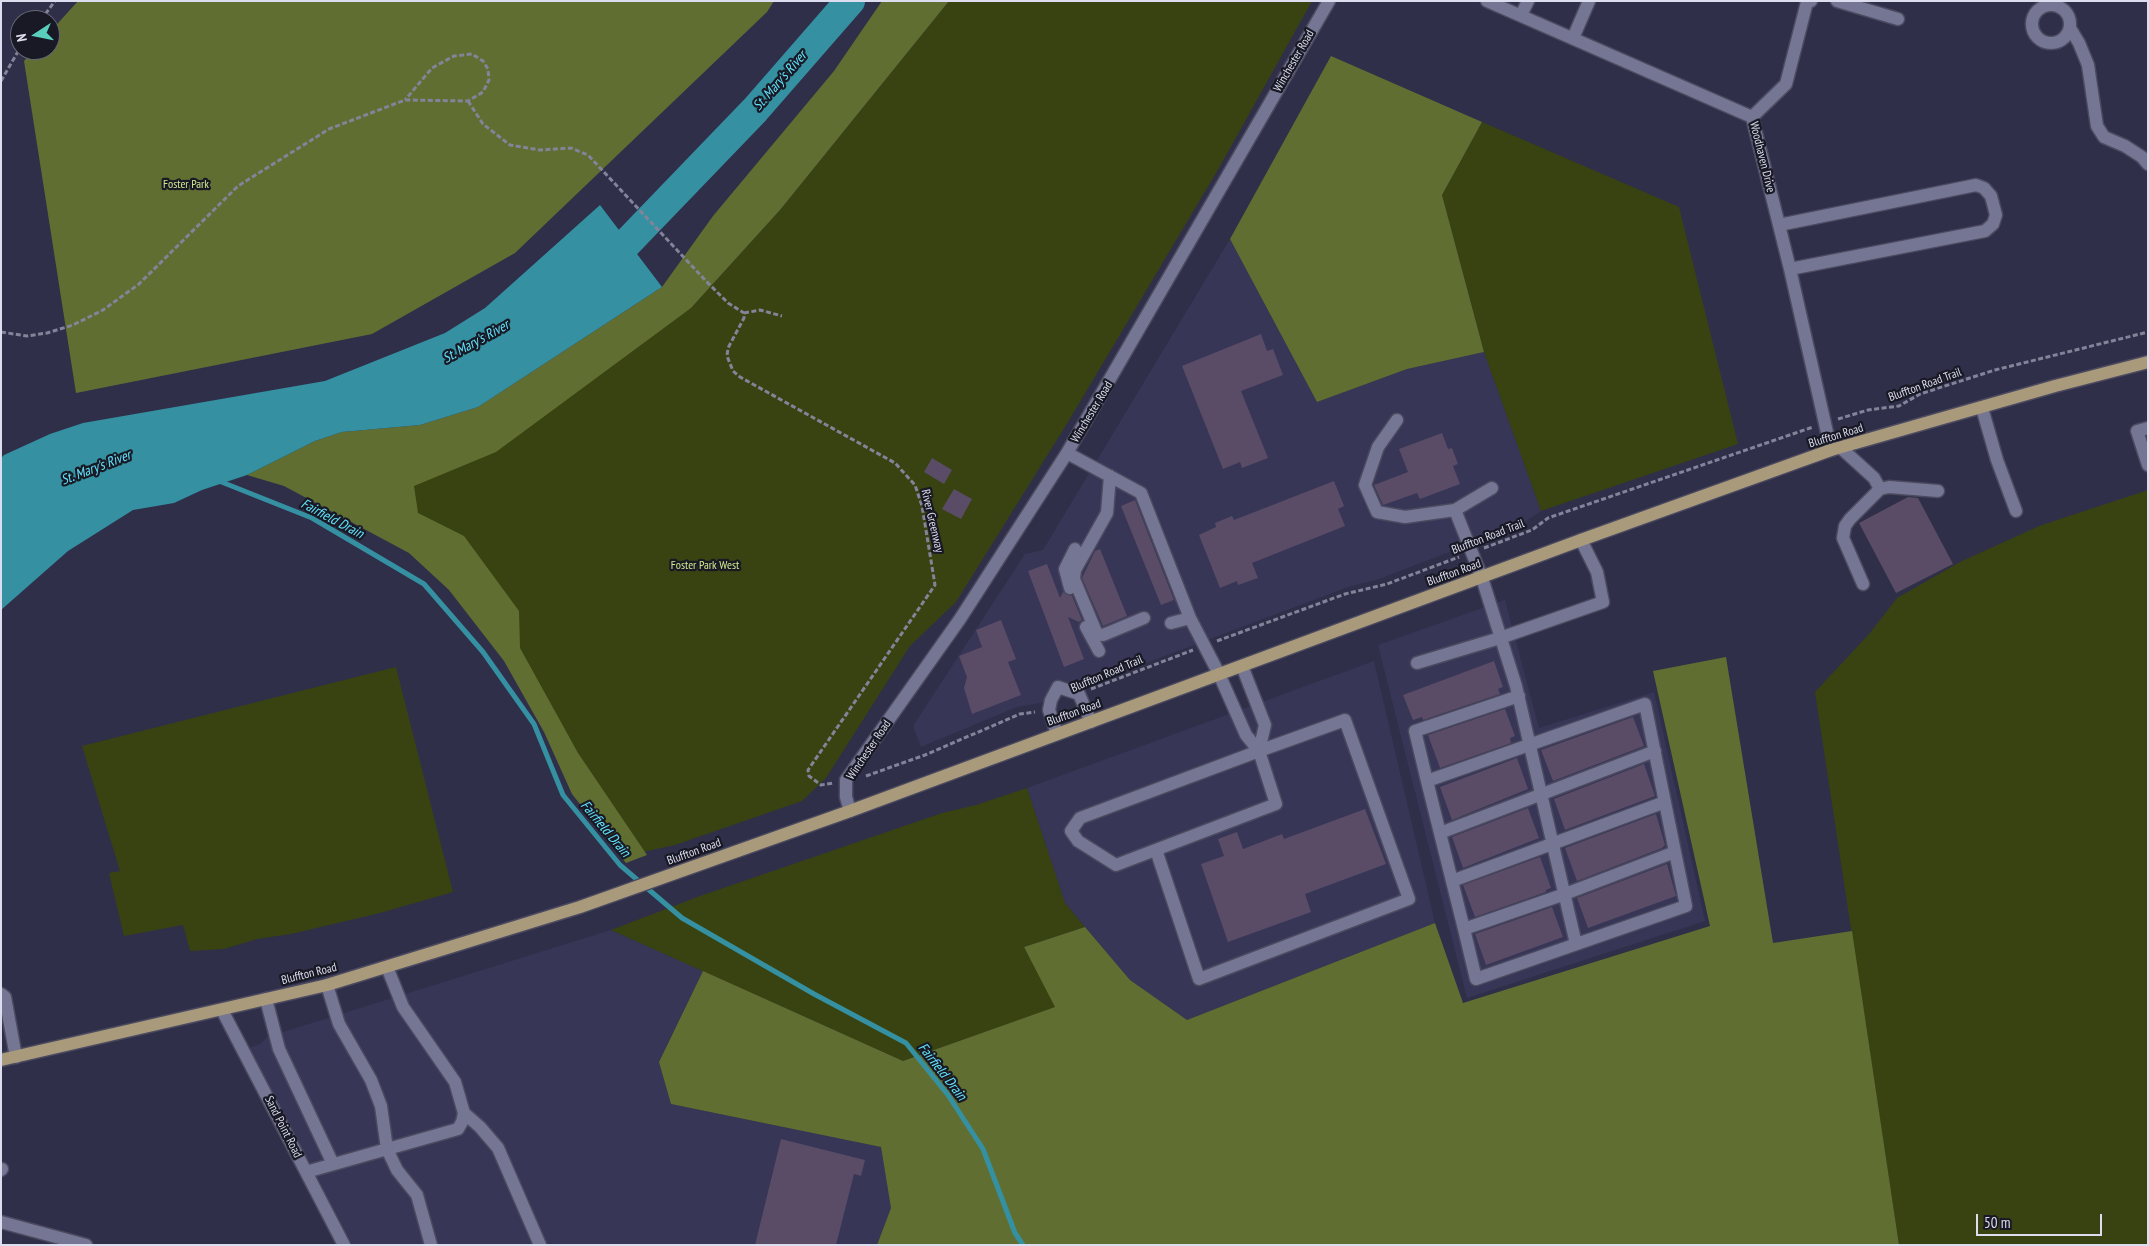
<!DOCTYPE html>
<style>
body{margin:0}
#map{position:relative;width:2149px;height:1246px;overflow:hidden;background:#2f2f49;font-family:"PT Sans Narrow",sans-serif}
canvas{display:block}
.frame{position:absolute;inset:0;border:2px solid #dcddee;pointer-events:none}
.north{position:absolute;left:10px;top:10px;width:50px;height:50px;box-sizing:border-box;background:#181924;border:1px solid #666775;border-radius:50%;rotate:259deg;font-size:14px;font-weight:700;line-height:20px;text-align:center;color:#dcddee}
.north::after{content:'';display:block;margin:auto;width:18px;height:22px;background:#5acebd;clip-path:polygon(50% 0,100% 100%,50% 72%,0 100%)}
.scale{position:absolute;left:1976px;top:1214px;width:126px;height:22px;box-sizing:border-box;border:2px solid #dcddee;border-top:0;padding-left:6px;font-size:15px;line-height:18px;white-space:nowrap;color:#dcddee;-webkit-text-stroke:4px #181924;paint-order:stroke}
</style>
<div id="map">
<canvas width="2149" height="1246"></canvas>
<div class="frame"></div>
<div class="north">N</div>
<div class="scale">50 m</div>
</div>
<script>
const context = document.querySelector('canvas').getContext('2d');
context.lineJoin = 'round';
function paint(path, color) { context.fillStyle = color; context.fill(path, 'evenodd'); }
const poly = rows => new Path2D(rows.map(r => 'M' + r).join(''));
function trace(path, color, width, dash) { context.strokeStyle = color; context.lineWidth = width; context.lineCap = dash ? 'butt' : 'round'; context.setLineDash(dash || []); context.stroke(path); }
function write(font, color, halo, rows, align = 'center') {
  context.font = font + ' "PT Sans Narrow",sans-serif'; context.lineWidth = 4.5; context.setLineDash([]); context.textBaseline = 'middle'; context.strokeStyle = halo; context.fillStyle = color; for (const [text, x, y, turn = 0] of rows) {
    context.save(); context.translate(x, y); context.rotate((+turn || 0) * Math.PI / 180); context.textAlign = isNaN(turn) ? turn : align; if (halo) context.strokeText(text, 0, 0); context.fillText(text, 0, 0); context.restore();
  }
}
paint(poly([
 [1230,239,1317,402,1407,369,1484,352,1541,511,1520,525,1379,579,1348,587,1040,703,1017,707,921,747,913,726,1025,554,1043,550],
 [1505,600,1539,728,1654,692,1705,921,1467,998,1378,645],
 [1374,661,1435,923,1187,1020,1130,980,1065,903,1027,788],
 [611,930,703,971,659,1061,671,1104,881,1147,891,1208,877,1245,353,1245,249,1048,260,1044,267,1037]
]), '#373656');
paint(poly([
 [949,1,1312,1,1219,168,1068,422,956,602,910,646,826,778,802,801,675,845,634,854,488,628,397,479,691,308,780,210],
 [1482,122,1679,207,1738,444,1541,511,1484,352,1442,195],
 [2148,490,2148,1245,1899,1245,1815,692,1870,633,1897,598,1960,562,2039,526],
 [396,667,453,892,380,913,291,934,257,939,224,949,190,951,183,925,124,936,109,873,120,871,82,746],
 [1027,788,1065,903,1085,927,1024,947,1056,1007,903,1061,611,930,700,896,942,813,976,805]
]), '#384311');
paint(poly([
 [78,1,774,1,767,12,515,253,372,334,76,393,24,61,34,50,50,50,50,32],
 [882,1,949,1,780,210,691,308,496,452,414,486,418,513,464,536,519,611,520,648,578,753,647,855,626,863,572,794,544,732,504,661,449,590,409,553,284,486,247,475,315,441,342,432,420,425,478,407,662,287,713,216,834,71],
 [1331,56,1482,122,1442,195,1484,352,1407,369,1317,402,1230,239],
 [1726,657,1773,943,1852,931,1899,1245,877,1245,891,1208,881,1147,671,1104,659,1062,703,971,903,1061,1055,1007,1024,947,1085,927,1130,980,1187,1020,1435,923,1463,1003,1710,926,1653,671]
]), '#606f31');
paint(poly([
 [600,205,662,287,478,407,420,425,342,432,315,441,247,475,202,490,174,503,133,510,68,551,1,610,1,458,4,455,50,434,83,423,325,381,445,333,485,308]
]), '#3590a2');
trace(poly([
 [219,481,312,518,424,584,483,652,534,724,563,795,620,865,682,918,814,994,906,1043,948,1095,983,1149,1015,1233,1023,1245]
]), '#3590a2', 5);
trace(poly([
 [599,272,755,110,850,1]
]), '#3590a2', 30);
paint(poly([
 [1261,334,1267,351,1273,349,1283,375,1241,391,1268,458,1242,468,1240,462,1223,469,1182,366],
 [1442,433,1448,449,1452,448,1458,464,1453,466,1460,484,1420,499,1417,493,1383,505,1374,485,1408,472,1399,449],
 [932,458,952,470,944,484,924,472],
 [1334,481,1344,506,1338,509,1345,526,1252,563,1258,578,1238,585,1237,581,1220,588,1199,535,1216,527,1215,523,1232,516,1234,520],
 [954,489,972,499,961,519,942,509],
 [1908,497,1918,498,1953,564,1896,593,1859,523],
 [1135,500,1174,600,1161,605,1121,506],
 [1100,549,1127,616,1103,626,1082,578,1095,551],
 [1047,564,1060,598,1063,592,1072,596,1082,620,1079,622,1068,617,1084,659,1064,667,1028,571],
 [1001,620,1016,659,1008,662,1021,695,972,714,964,688,967,677,959,656,982,647,976,630],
 [1494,661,1503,687,1498,689,1500,694,1423,720,1422,717,1413,720,1403,695],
 [1505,709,1515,736,1510,738,1511,743,1440,768,1428,735],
 [1633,717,1644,746,1553,781,1541,750],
 [1517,758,1528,789,1452,820,1440,787],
 [1644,764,1655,796,1565,830,1554,799],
 [1528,808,1539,838,1463,868,1452,837],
 [1365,809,1386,864,1305,894,1311,912,1228,942,1201,864,1224,856,1218,839,1237,832,1243,849,1282,834,1284,839],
 [1656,814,1665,845,1662,848,1577,881,1565,848],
 [1540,857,1551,888,1546,890,1546,892,1475,917,1463,885],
 [1667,864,1676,896,1588,928,1577,898],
 [1552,907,1563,937,1486,965,1475,934],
 [781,1139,865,1160,861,1176,854,1174,836,1245,755,1245]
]), '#5a4c66');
const minor = poly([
 [1487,1,1752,117,1790,269,1831,450],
 [1837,1,1898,19],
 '2032 24a19 19 0 1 1 38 0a19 19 0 1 1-38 0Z',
 [1521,15,1528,1],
 [2070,28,2079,43,2088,65,2097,126,2104,137,2125,146,2142,157,2148,164],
 [1573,38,1589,1],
 [1752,117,1786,84,1807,2,1811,1],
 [1779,225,1976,185,1984,188,1991,196,1996,215,1993,224,1985,231,1790,269],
 [1982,408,1997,460,2016,511],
 [1397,420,1378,447,1365,485,1377,512,1405,517,1455,510,1492,488],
 [2148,428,2137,431,2148,465],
 [1841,448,1874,478,1880,489],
 [1067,453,1141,493,1190,618,1219,674,1246,735,1259,751,1265,725,1242,666],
 [1110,476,1107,513,1075,570,1074,579,1097,634,1103,635,1144,618],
 [1455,510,1482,578,1516,686,1576,944],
 [1863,584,1843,538,1845,526,1850,519,1880,489,1889,487,1938,491],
 [1070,588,1065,569,1075,549],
 [1171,623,1190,618],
 [1086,627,1099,651],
 [1417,663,1500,638,1603,602,1597,572,1581,540],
 [1057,734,1049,710,1051,700,1058,687,1079,694,1091,722],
 [1427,781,1645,704,1686,906,1476,979,1464,929,1427,781,1415,731,1519,696],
 [850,811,846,797,846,780,960,619,1067,453,1329,1],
 [1440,833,1655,751],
 [1156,850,1199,979,1409,899,1345,720,1259,751,1080,818,1071,831,1078,841,1116,865,1276,804,1259,751],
 [1452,881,1665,802],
 [1464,929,1565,894,1675,852],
 [327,985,339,1024,371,1080,381,1106,387,1149,397,1170,417,1195,431,1245],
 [1,994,5,997,16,1057],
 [266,999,279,1049,333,1164],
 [222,1010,344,1245],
 [464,1113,480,1127,498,1148,540,1245],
 [1,1170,2,1169],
 [306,1172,458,1129,462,1122,464,1113,455,1082,403,1007,387,967],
 [1,1222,86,1245]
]);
const major = poly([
 [1,1060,327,985,580,907,850,811,1581,540,1831,450,2055,386,2148,362]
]);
trace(minor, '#4b4a60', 15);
trace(major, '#4b4a60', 15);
trace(poly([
 [41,20,55,1],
 [1,81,20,48],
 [468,101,483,124,510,145,540,150,571,148,588,155,706,281,728,303,744,313,744,318,728,348,727,356,733,371,740,377,895,463,915,485,922,506,935,585,808,770,809,776,821,785,833,783],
 [744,313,760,310,782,316],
 [1,332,27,336,47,333,73,325,103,310,139,284,238,186,329,129,405,100,468,101,483,92,489,80,488,69,483,61,472,54,454,56,432,68,405,100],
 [1838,419,1868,410,1899,406,1920,394,1995,370,2148,332],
 [1484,548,1532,530,1548,518,1813,427],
 [1217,641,1345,594,1387,584,1459,557],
 [1091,689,1193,650],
 [866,776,925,755,1020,714,1035,712]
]), '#838499', 3, [5, 2.5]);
trace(minor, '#757693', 12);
trace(major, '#a99a7b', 12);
write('12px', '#dcddee', '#181924', [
 ["Winchester Road",1294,61,-60],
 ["Woodhaven Drive",1762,157,76],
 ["Bluffton Road Trail",1925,385,-20],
 ["Winchester Road",1092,412,-59],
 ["Bluffton Road",1836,436,-17],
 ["River Greenway",932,521,77],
 ["Bluffton Road Trail",1488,537,-21],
 ["Bluffton Road",1454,573,-20],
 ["Bluffton Road Trail",1107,674,-23],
 ["Bluffton Road",1074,713,-20],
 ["Winchester Road",869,750,-56],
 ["Bluffton Road",694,852,-20],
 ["Bluffton Road",309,974,-14],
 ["Sand Point Road",283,1127,63]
]);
write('12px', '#d0e88e', '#181924', [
 ["Foster Park",186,185],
 ["Foster Park West",705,566]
]);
write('italic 14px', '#61e3fc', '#181924', [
 ["St. Mary's River",780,81,-49],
 ["St. Mary's River",476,342,-29],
 ["St. Mary's River",96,468,-21],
 ["Fairfield Drain",332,519,28],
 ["Fairfield Drain",605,829,50],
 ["Fairfield Drain",942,1072,52]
]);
</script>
